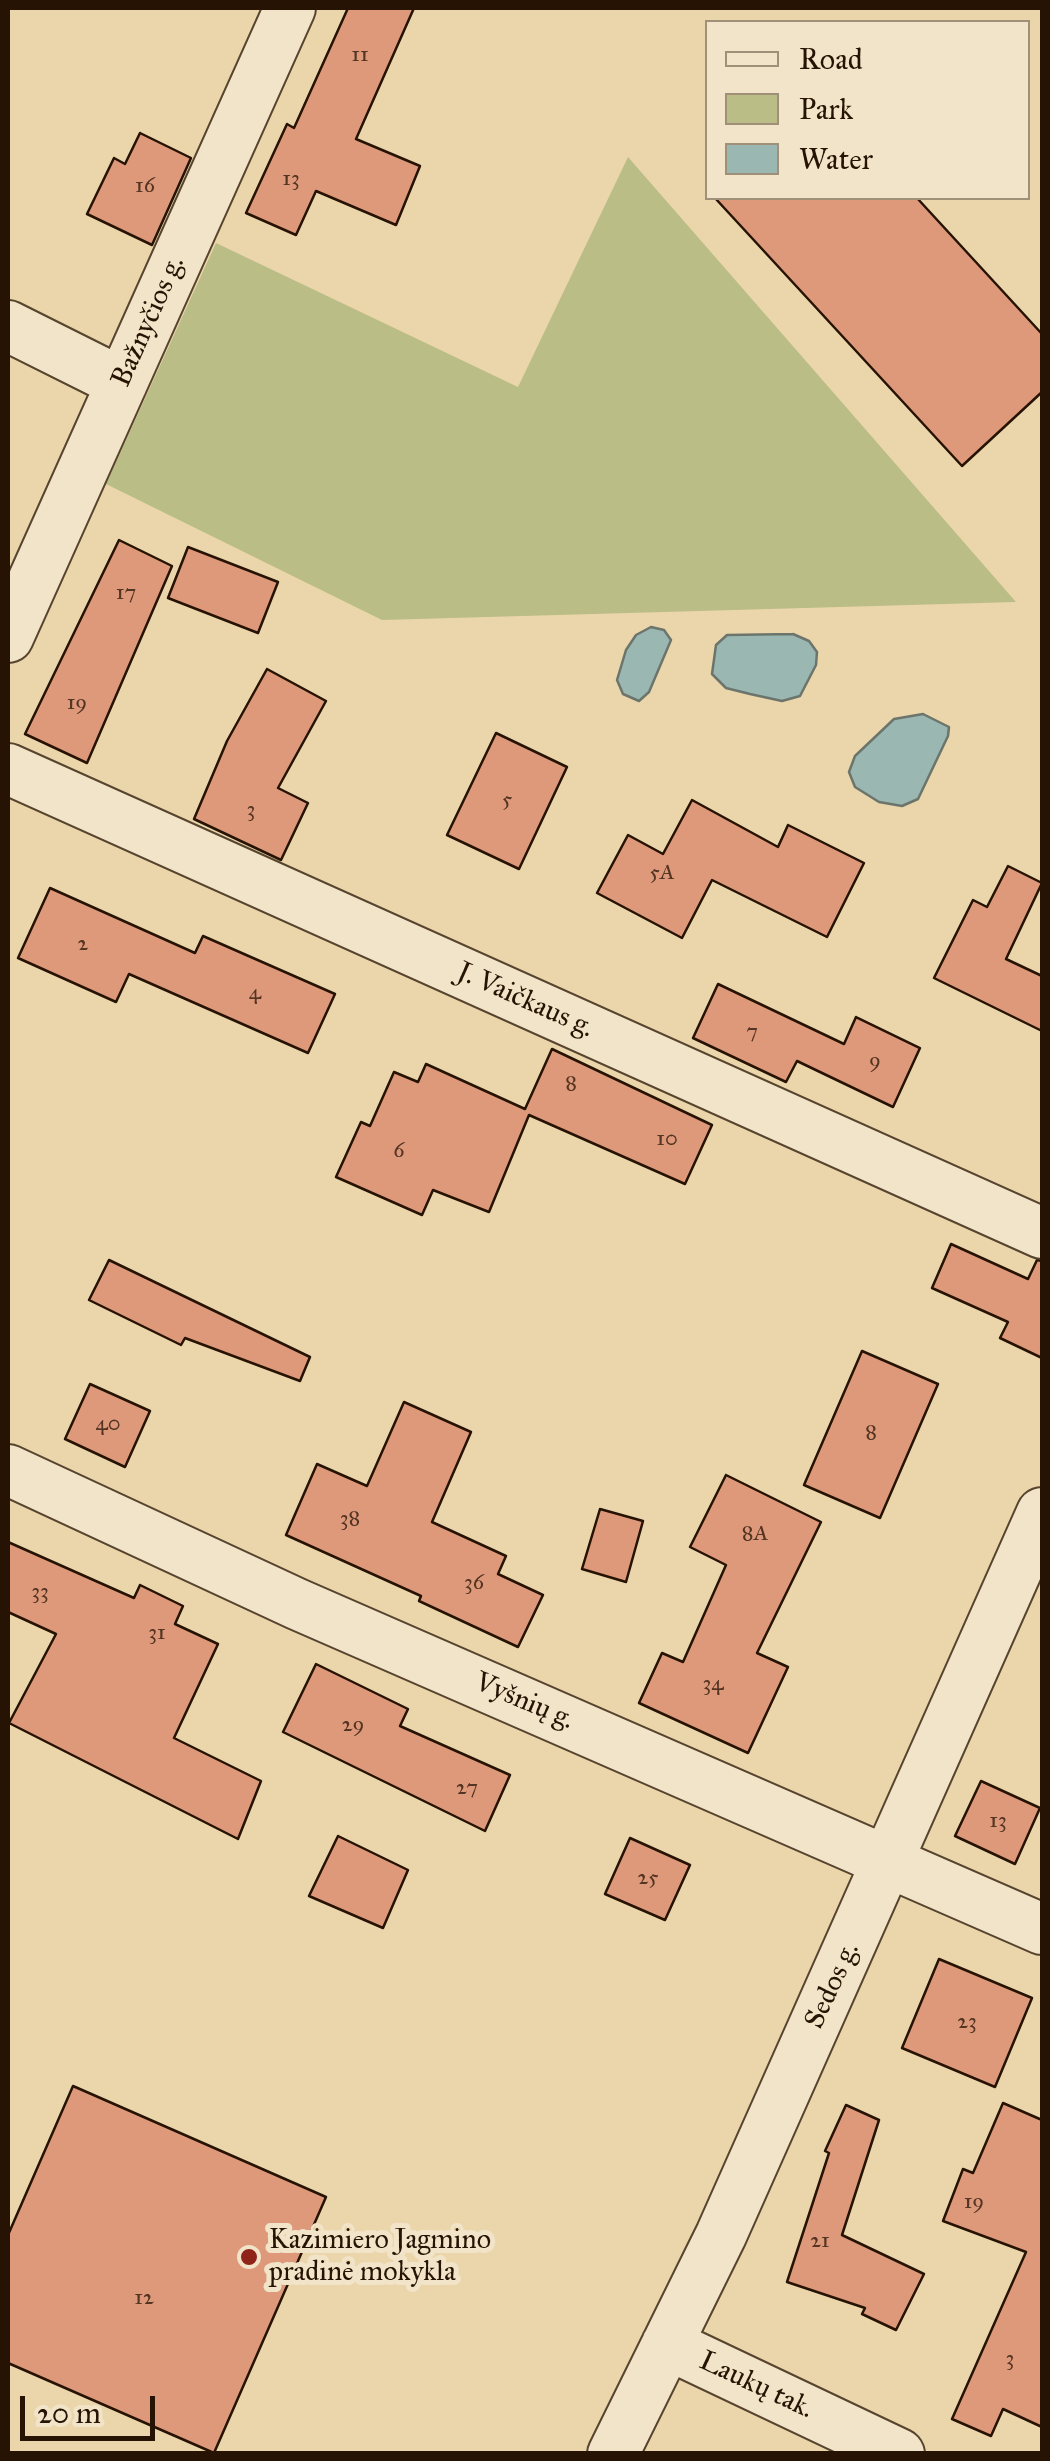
<!DOCTYPE html>
<meta charset="utf-8">
<style>
body{margin:0}
#map{position:relative;width:1050px;height:2461px;overflow:hidden;background:#ebd6ab;font-family:"IM FELL Great Primer",serif}
canvas{display:block}
.frame{position:absolute;inset:0;border:10px solid #261304;pointer-events:none}
.legend{position:absolute;left:705px;top:20px;width:325px;height:180px;box-sizing:border-box;background:#f2e4c8;border:2px solid #a0907a;margin:0;padding:12px 18px;list-style:none;font-size:30px;color:#261304}
.legend li{display:flex;align-items:center;gap:20px;height:50px}
.legend b{width:50px;border:2px solid #a0907a}
.scale{position:absolute;left:20px;top:2396px;width:135px;height:45px;box-sizing:border-box;border:5px solid #261304;border-top:0;padding-left:12px;font-size:30px;line-height:35px;white-space:nowrap;color:#261304;-webkit-text-stroke:8px #f2e4c8;paint-order:stroke}
</style>
<div id="map">
<canvas width="1050" height="2461"></canvas>
<div class="frame"></div>
<ul class="legend">
<li><b style="height:12px;background:#f2e4c8"></b>Road</li>
<li><b style="height:28px;background:#bbbd86"></b>Park</li>
<li><b style="height:28px;background:#9bb7b2"></b>Water</li>
</ul>
<div class="scale">20 m</div>
</div>
<script>
const context = document.querySelector('canvas').getContext('2d');
context.lineJoin = 'round';
function paint(path, color) { context.fillStyle = color; context.fill(path, 'evenodd'); }
const poly = rows => new Path2D(rows.map(r => 'M' + r).join(''));
function trace(path, color, width, dash) { context.strokeStyle = color; context.lineWidth = width; context.lineCap = dash ? 'butt' : 'round'; context.setLineDash(dash || []); context.stroke(path); }
function write(font, color, halo, rows, align = 'center') {
  context.font = font + ' "IM FELL Great Primer",serif'; context.lineWidth = 10; context.setLineDash([]); context.textBaseline = 'middle'; context.strokeStyle = halo; context.fillStyle = color; for (const [text, x, y, turn = 0] of rows) {
    context.save(); context.translate(x, y); context.rotate((+turn || 0) * Math.PI / 180); context.textAlign = isNaN(turn) ? turn : align; if (halo) context.strokeText(text, 0, 0); context.fillText(text, 0, 0); context.restore();
  }
}
paint(poly([
 [628,157,1016,602,382,620,106,484,216,243,518,387]
]), '#bbbd86');
const water = poly([
 [651,627,664,630,671,640,649,692,639,701,623,694,617,680,626,650,636,635,651,627],
 [793,634,809,641,817,652,816,665,800,696,782,701,750,694,726,688,712,674,716,645,727,635,793,634],
 [923,714,949,727,948,736,918,799,902,806,879,802,855,787,849,772,855,756,894,719,923,714]
]);
paint(water, '#9bb7b2');
trace(water, '#6c756c', 2.5);
const building = poly([
 [348,8,414,8,356,139,420,166,396,225,316,191,296,235,246,213,287,124,294,128,348,8],
 [140,133,191,158,152,245,87,214,114,158,125,164,140,133],
 [715,198,917,198,1042,334,1042,392,962,466,715,198],
 [119,540,172,566,87,763,25,734,119,540],
 [188,547,278,582,258,633,168,598,188,547],
 [267,669,326,701,278,788,308,803,281,860,194,819,227,741,267,669],
 [496,733,567,767,519,869,447,835,496,733],
 [692,800,778,847,788,825,864,863,827,937,712,880,682,938,597,893,628,835,663,854,692,800],
 [1008,866,1042,883,1006,959,1042,976,1042,1031,934,978,973,900,987,907,1008,866],
 [50,888,195,953,203,936,335,994,308,1053,129,974,116,1002,18,958,50,888],
 [718,984,844,1044,856,1017,920,1048,893,1107,797,1061,786,1082,693,1038,718,984],
 [552,1049,712,1125,685,1184,529,1115,489,1212,433,1190,422,1215,336,1177,361,1122,370,1126,394,1072,418,1082,426,1064,525,1109,552,1049],
 [951,1244,1028,1279,1037,1260,1042,1261,1042,1358,1000,1338,1008,1322,932,1288,951,1244],
 [109,1260,310,1357,300,1381,185,1338,181,1345,89,1300,109,1260],
 [862,1351,938,1384,880,1518,804,1485,862,1351],
 [90,1384,150,1411,125,1467,65,1439,90,1384],
 [404,1402,471,1432,432,1522,506,1556,498,1574,543,1595,518,1647,419,1601,421,1596,286,1535,317,1464,367,1486,404,1402],
 [726,1475,821,1522,757,1653,788,1667,748,1753,639,1703,662,1653,683,1662,726,1565,690,1547,726,1475],
 [600,1509,643,1521,626,1582,582,1569,600,1509],
 [8,1542,134,1598,140,1585,183,1606,175,1624,218,1644,174,1738,261,1781,238,1839,9,1723,56,1634,8,1612,8,1542],
 [316,1664,408,1709,400,1726,510,1775,485,1831,283,1732,316,1664],
 [981,1781,1040,1808,1015,1864,955,1836,981,1781],
 [338,1836,408,1870,383,1928,309,1896,338,1836],
 [630,1838,690,1865,665,1920,605,1894,630,1838],
 [939,1959,1032,1998,995,2087,902,2048,939,1959],
 [73,2086,326,2197,214,2453,8,2363,8,2235,73,2086],
 [1003,2103,1042,2120,1042,2427,1003,2409,991,2436,952,2419,1026,2252,943,2221,963,2169,973,2173,1003,2103],
 [846,2105,879,2120,842,2235,924,2274,896,2330,862,2314,865,2308,787,2282,829,2153,825,2151,846,2105]
]);
paint(building, '#de997a');
trace(building, '#261304', 2.5);
const minor = poly([
 [8,326,122,383],
 [8,637,290,8],
 [8,769,1042,1233],
 [8,1470,297,1604,1042,1929],
 [667,2344,899,2454],
 [613,2454,721,2235,1042,1513]
]);
trace(minor, '#57442e', 54);
trace(minor, '#f2e4c8', 50);
for (const [x, y, r, color] of [
 [249,2257,10,"#8f2418"]
]) { const dot = new Path2D(); dot.arc(x, y, r, 0, 2 * Math.PI); context.fillStyle = color; context.fill(dot); trace(dot, '#f2e4c8', 4); }
write('22px', '#543422', null, [
 ["11",360,56],
 ["13",291,180],
 ["16",145,187],
 ["17",126,594],
 ["19",77,704],
 ["5",507,801],
 ["3",251,811],
 ["5A",662,874],
 ["2",83,945],
 ["4",255,994],
 ["7",752,1033],
 ["9",875,1062],
 ["8",571,1085],
 ["10",667,1140],
 ["6",399,1152],
 ["40",108,1425],
 ["8",871,1434],
 ["38",350,1520],
 ["8A",755,1535],
 ["36",474,1584],
 ["33",40,1593],
 ["31",157,1634],
 ["34",713,1685],
 ["29",353,1726],
 ["27",467,1789],
 ["13",998,1822],
 ["25",648,1879],
 ["23",967,2023],
 ["19",974,2203],
 ["21",820,2242],
 ["12",144,2299],
 ["3",1010,2360]
]);
write('28px', '#261304', '#f2e4c8', [
 ["Bažnyčios g.",149,322,-66],
 ["J. Vaičkaus g.",525,1001,24],
 ["Vyšnių g.",524,1702,23],
 ["Sedos g.",833,1986,-65],
 ["Laukų tak.",756,2386,25]
]);
write('28px', '#261304', '#f2e4c8', [
 ["Kazimiero Jagmino",269,2241],
 ["pradinė mokykla",269,2273]
], 'left');
</script>
